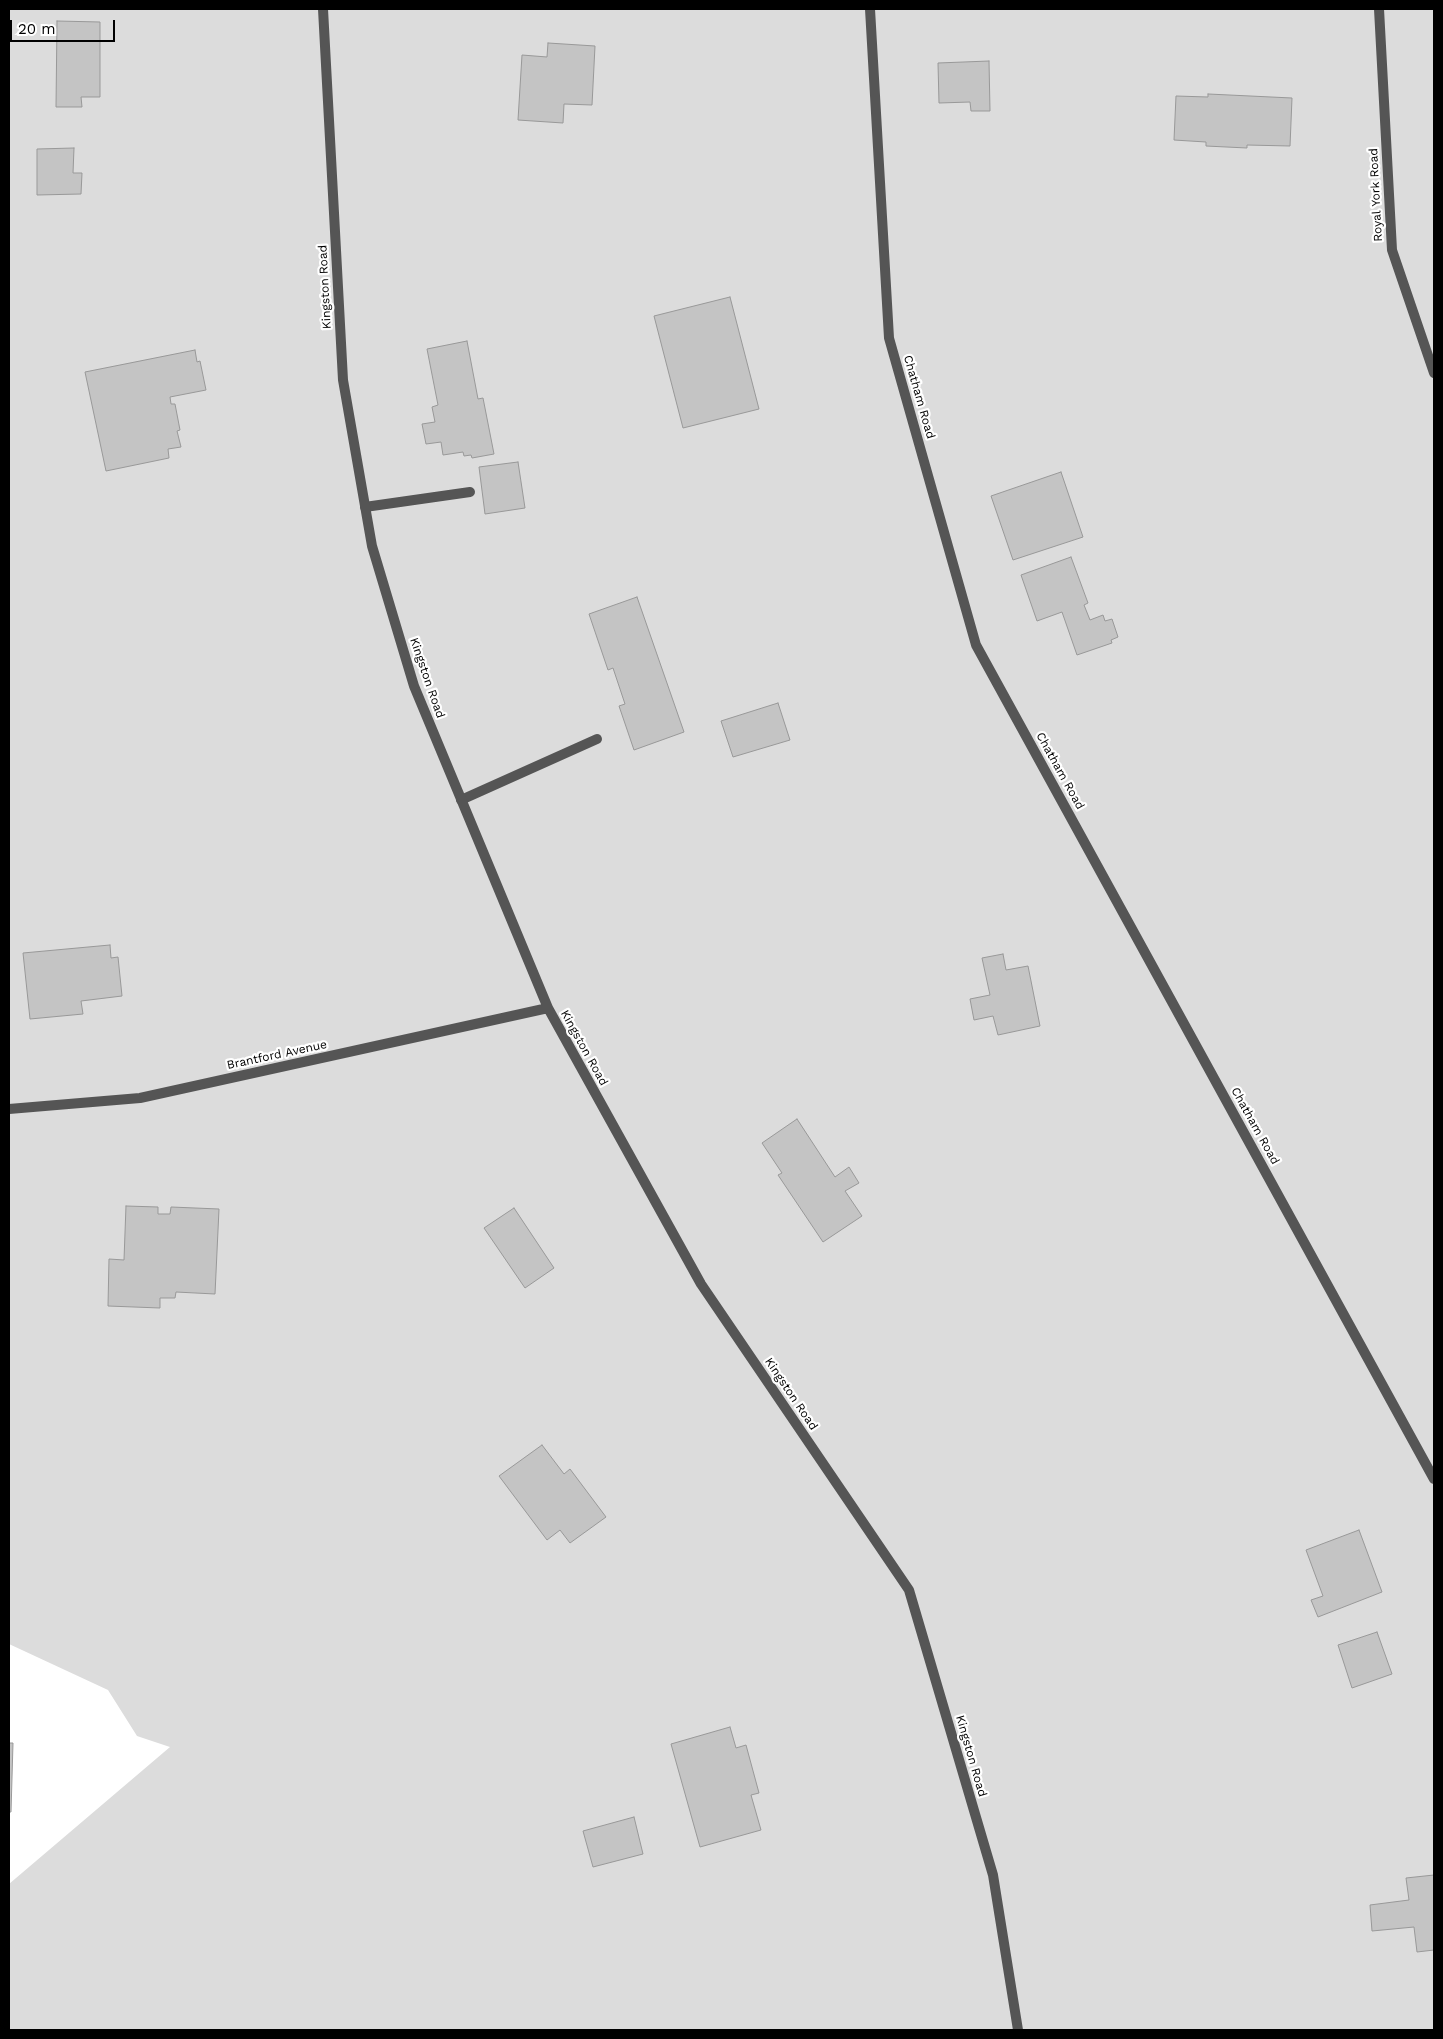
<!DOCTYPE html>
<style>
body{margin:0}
#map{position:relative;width:1443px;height:2039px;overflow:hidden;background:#fff;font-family:"Work Sans",sans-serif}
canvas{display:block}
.frame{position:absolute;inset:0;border:10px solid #000;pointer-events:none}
.scale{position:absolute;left:10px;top:20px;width:105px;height:22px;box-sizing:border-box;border:2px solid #000;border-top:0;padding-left:6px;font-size:15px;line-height:18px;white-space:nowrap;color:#000;-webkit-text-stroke:4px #fff;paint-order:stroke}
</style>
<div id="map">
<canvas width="1443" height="2039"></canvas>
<div class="frame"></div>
<div class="scale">20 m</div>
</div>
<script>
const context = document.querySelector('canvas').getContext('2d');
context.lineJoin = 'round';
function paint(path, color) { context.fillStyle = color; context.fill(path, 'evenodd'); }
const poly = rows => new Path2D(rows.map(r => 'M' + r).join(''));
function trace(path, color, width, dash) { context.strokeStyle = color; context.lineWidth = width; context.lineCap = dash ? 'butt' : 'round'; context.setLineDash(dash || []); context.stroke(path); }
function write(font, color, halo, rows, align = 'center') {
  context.font = font + ' "Work Sans",sans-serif'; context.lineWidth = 4.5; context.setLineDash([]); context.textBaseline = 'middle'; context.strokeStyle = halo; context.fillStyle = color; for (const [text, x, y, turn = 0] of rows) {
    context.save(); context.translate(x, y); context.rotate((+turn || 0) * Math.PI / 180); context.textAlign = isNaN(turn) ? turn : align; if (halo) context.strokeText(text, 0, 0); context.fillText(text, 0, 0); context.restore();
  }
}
paint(poly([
 [9,9,1434,9,1434,2030,9,2030,9,1884,170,1747,137,1736,108,1690,9,1644]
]), '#dcdcdc');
const building = poly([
 [57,21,100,22,100,97,81,97,82,107,56,107,57,21],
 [548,43,595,46,592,105,564,104,563,123,518,120,522,55,547,57,548,43],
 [989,61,990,111,971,111,970,102,939,103,938,63,989,61],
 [1208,94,1292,98,1290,146,1247,145,1247,148,1206,146,1206,142,1174,140,1176,96,1208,97,1208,94],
 [74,148,73,173,82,173,81,194,37,195,37,149,74,148],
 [730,297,759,409,683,428,654,316,730,297],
 [467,341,478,399,483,398,494,454,472,458,471,455,464,456,463,452,443,455,441,442,426,444,422,424,435,422,432,407,438,405,427,349,467,341],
 [195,350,197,362,200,361,206,390,170,397,171,404,175,404,180,430,177,431,181,447,168,449,169,458,106,471,85,372,195,350],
 [518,462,525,508,485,514,479,467,518,462],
 [1061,472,1083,537,1013,560,991,496,1061,472],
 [1071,557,1088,603,1084,605,1090,620,1103,615,1105,621,1112,619,1118,637,1111,640,1112,643,1077,655,1062,612,1037,621,1021,575,1071,557],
 [637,597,684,732,634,750,619,706,625,704,613,668,608,670,589,614,637,597],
 [778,703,790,740,733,757,721,721,778,703],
 [110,945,111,958,118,957,122,996,81,1001,83,1014,30,1019,23,953,110,945],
 [1003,954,1006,970,1028,966,1040,1026,998,1035,993,1016,974,1020,970,999,990,995,982,958,1003,954],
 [797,1119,835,1177,849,1167,859,1183,845,1191,862,1216,823,1242,778,1175,782,1173,762,1143,797,1119],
 [126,1206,158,1207,158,1214,170,1214,171,1207,219,1209,215,1294,176,1292,175,1298,160,1298,160,1308,108,1306,109,1259,124,1260,126,1206],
 [514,1208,554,1268,525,1288,484,1228,514,1208],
 [542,1445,564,1474,570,1469,606,1517,570,1543,560,1530,547,1540,499,1476,542,1445],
 [1359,1530,1382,1592,1318,1617,1311,1600,1323,1596,1306,1550,1359,1530],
 [1377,1632,1392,1674,1352,1688,1338,1645,1377,1632],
 [730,1727,736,1748,746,1745,759,1793,751,1795,761,1830,700,1847,671,1744,730,1727],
 [9,1743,13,1743,11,1812,9,1812,9,1743],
 [634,1817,643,1854,593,1867,583,1831,634,1817],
 [1434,1875,1434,1950,1417,1952,1414,1927,1372,1931,1370,1905,1409,1900,1406,1878,1434,1875]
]);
paint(building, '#c4c4c4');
trace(building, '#999', 1);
trace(poly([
 [365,507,470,492],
 [461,800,597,739]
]), '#555', 10);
trace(poly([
 [323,9,343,380,372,546,414,686,548,1008,701,1284,909,1590,993,1875,1018,2030],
 [870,9,889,338,976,645,1434,1479],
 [1379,9,1392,250,1434,373],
 [9,1109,140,1098,548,1008]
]), '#555', 10);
write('12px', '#000', '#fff', [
 ["Royal York Road",1376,195,-93],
 ["Kingston Road",325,287,-93],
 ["Chatham Road",919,397,74],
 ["Kingston Road",427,678,71],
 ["Chatham Road",1060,771,61],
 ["Kingston Road",584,1048,61],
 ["Brantford Avenue",277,1055,-12],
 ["Chatham Road",1255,1126,61],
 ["Kingston Road",791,1394,56],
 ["Kingston Road",971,1756,74]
]);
</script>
